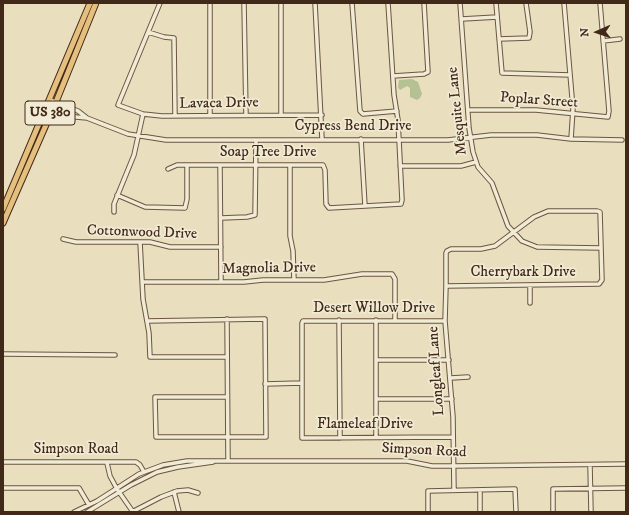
<!DOCTYPE html>
<style>
body{margin:0}
#map{position:relative;width:629px;height:515px;overflow:hidden;background:#e9debd;font-family:"IM FELL DW Pica",serif}
canvas{display:block}
.frame{position:absolute;inset:0;border:4px solid #412919;pointer-events:none}
.north{position:absolute;left:577px;top:12px;width:40px;height:40px;-webkit-text-stroke:3px #f1ead4;paint-order:stroke;rotate:268deg;font-size:11px;font-weight:700;line-height:16px;text-align:center;color:#412919}
.north::after{content:'';display:block;margin:auto;width:14px;height:18px;background:#412919;clip-path:polygon(50% 0,100% 100%,50% 72%,0 100%)}
</style>
<div id="map">
<canvas width="629" height="515"></canvas>
<div class="frame"></div>
<div class="north">N</div>
</div>
<script>
const context = document.querySelector('canvas').getContext('2d');
context.lineJoin = 'round';
function paint(path, color) { context.fillStyle = color; context.fill(path, 'evenodd'); }
const poly = rows => new Path2D(rows.map(r => 'M' + r).join(''));
function trace(path, color, width, dash) { context.strokeStyle = color; context.lineWidth = width; context.lineCap = dash ? 'butt' : 'round'; context.setLineDash(dash || []); context.stroke(path); }
function write(font, color, halo, rows, align = 'center') {
  context.font = font + ' "IM FELL DW Pica",serif'; context.lineWidth = 3.5; context.setLineDash([]); context.textBaseline = 'middle'; context.strokeStyle = halo; context.fillStyle = color; for (const [text, x, y, turn = 0] of rows) {
    context.save(); context.translate(x, y); context.rotate((+turn || 0) * Math.PI / 180); context.textAlign = isNaN(turn) ? turn : align; if (halo) context.strokeText(text, 0, 0); context.fillText(text, 0, 0); context.restore();
  }
}
paint(poly([
 [412,79,418,82,422,94,420,98,417,100,410,97,410,88,407,86,400,90,398,87,399,80]
]), '#b5c192');
const minor = poly([
 [160,3,118,105,143,114,162,116,322,115],
 [244,3,246,115],
 [281,3,281,115],
 [315,3,322,139],
 [352,3,360,111,363,114,397,111],
 [460,3,469,128,473,152,478,167,492,183,508,226,522,241,537,247,601,248],
 [496,3,502,73,570,75],
 [564,3,573,109,571,139],
 [462,19,497,17],
 [148,32,164,37,174,38,175,116],
 [499,39,529,38,530,32,526,3],
 [603,41,620,39],
 [393,76,424,74,428,72,424,3],
 [47,106,76,117,87,118,78,111,50,100],
 [468,110,536,110,608,117,609,111,600,3],
 [210,116,210,3],
 [87,118,128,134,166,140,448,140,491,135,537,135,571,139,622,140],
 [361,139,365,206],
 [220,165,221,282],
 [290,165,290,236,293,251,294,280],
 [400,166,461,166,476,162],
 [168,169,177,165,323,165,325,170,326,204,329,208,401,204,402,200,398,120,394,95,388,3],
 [117,195,145,207,185,208,187,199,187,165],
 [114,212,114,204,134,155,143,114],
 [221,218,247,217,255,215,256,140],
 [63,239,76,242,150,242,170,247,221,247],
 [140,242,143,299,149,333,150,357,227,357],
 [143,282,244,282,263,280,324,280,362,274,392,274,395,279,395,320],
 [530,285,530,303],
 [446,286,599,284,602,280,600,212,597,211,548,211,534,217,495,246,481,249,451,249,447,251,446,253,446,286,445,321,453,417,454,490],
 [227,319,228,460],
 [339,320,340,438],
 [376,320,376,437],
 [147,321,265,319,266,437,156,437,155,397,227,397],
 [445,321,303,321,302,323,302,438,453,437],
 [3,354,115,355],
 [376,360,449,360],
 [451,378,468,377],
 [265,384,302,383],
 [376,399,452,399],
 [3,462,136,462,140,465,144,472],
 [107,463,110,476,117,489,133,512],
 [590,465,591,512],
 [3,488,79,488,89,505],
 [480,490,480,512],
 [174,492,179,512],
 [74,512,97,501,139,474,163,465,187,461,407,461,432,466,454,466,626,464],
 [87,512,131,485,157,472,178,467,213,462],
 [132,512,161,497,177,491,188,490,198,493],
 [428,512,428,491,515,489,516,512],
 [553,512,553,489,626,488]
]);
const highway = poly([
 [3,209,90,3],
 [3,223,56,102,96,3]
]);
trace(minor, '#6b5642', 5.5);
trace(highway, '#412919', 7);
trace(minor, '#f1ead4', 3.5);
trace(highway, '#e4bf7e', 5);
for (const [x, y, w] of [
 [50,113,50]
]) { const box = new Path2D(); box.roundRect(x - w / 2, y - 12, w, 24, 3); context.fillStyle = '#f1ead4'; context.fill(box); trace(box, '#412919', 1); }
write('bold 14px', '#412919', null, [
 ["US 380",50,113]
]);
write('15px', '#412919', '#f1ead4', [
 ["Poplar Street",539,101,4],
 ["Lavaca Drive",219,104,-1],
 ["Mesquite Lane",458,111,-96],
 ["Cypress Bend Drive",353,127],
 ["Soap Tree Drive",268,153],
 ["Cottonwood Drive",142,233,2],
 ["Magnolia Drive",269,269,-1],
 ["Cherrybark Drive",523,273],
 ["Desert Willow Drive",374,309],
 ["Longleaf Lane",437,371,-94],
 ["Flameleaf Drive",365,425],
 ["Simpson Road",76,450],
 ["Simpson Road",424,451,3]
]);
</script>
